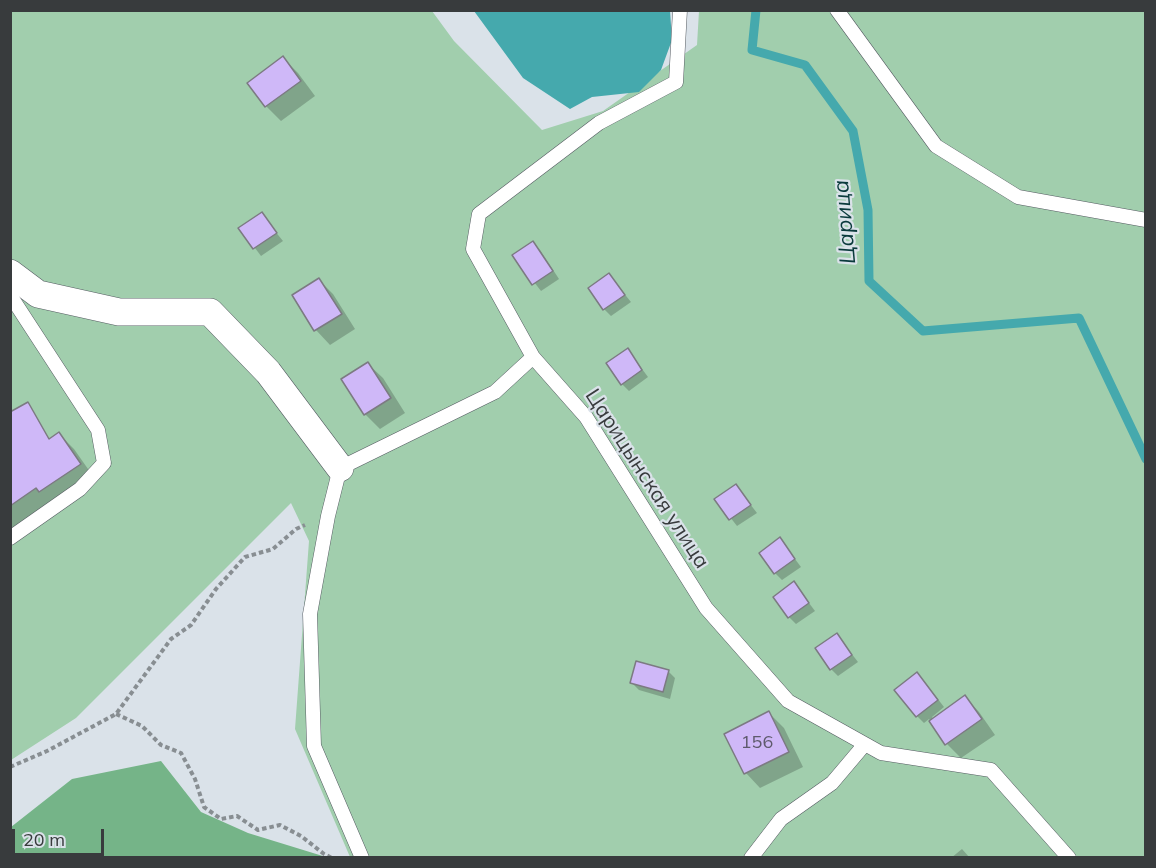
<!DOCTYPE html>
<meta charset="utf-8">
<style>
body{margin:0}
#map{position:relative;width:1156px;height:868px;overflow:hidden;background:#dae2e9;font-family:Mulish,sans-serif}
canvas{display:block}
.frame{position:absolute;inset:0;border:12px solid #383b3d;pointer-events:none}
.scale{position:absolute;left:12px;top:829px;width:92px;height:27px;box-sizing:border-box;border:3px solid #383b3d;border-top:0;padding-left:8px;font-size:18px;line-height:21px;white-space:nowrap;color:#383b3d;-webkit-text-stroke:4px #dae2e9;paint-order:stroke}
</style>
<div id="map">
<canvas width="1156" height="868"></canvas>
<div class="frame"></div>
<div class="scale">20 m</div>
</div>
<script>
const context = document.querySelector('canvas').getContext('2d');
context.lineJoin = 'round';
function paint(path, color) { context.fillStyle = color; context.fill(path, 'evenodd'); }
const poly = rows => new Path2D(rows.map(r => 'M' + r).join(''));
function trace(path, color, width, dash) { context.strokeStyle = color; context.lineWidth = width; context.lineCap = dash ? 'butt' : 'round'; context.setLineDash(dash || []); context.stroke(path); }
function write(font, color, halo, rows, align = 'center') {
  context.font = font + ' Mulish,sans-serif'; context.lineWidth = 4.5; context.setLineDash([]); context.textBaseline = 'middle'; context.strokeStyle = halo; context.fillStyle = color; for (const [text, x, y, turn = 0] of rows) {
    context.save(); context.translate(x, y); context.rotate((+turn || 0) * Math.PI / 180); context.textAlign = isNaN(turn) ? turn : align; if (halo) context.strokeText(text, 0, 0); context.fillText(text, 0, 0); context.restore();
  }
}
paint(poly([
 [11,11,432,11,454,41,542,130,603,111,697,45,699,11,1145,11,1145,857,350,857,295,729,309,541,291,503,76,718,11,760]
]), '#a1cead');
paint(poly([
 [161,761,201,812,248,833,326,857,11,857,11,827,72,779]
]), '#75b488');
paint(poly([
 [474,11,670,11,672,40,661,70,639,92,592,97,570,109,523,78]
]), '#45a9ad');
paint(poly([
 [283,58,298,73,315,96,281,121,266,106],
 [261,214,283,241,261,256,240,228],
 [533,243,540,250,559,279,541,291,514,256],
 [609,275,631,302,611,316,604,309],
 [319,280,333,294,355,329,330,345,316,330],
 [628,350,648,377,629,391,622,384],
 [368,364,383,378,405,413,380,429,365,414],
 [59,434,74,449,95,479,10,532,10,475],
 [736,486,757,513,737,526,716,499],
 [780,539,801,567,782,580,775,573],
 [794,583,815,611,796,624,789,617],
 [837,635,858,662,838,676,831,669],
 [668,671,675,678,670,699,639,690,632,683],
 [924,681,944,707,932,717,933,719,965,697,979,712,995,735,961,758,947,744,929,719,924,723,917,716],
 [769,713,784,728,803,767,760,788,746,773],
 [962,849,970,858,951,858]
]), '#0003');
trace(poly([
 [756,10,752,50,805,65,853,131,868,210,869,281,923,331,1079,318,1146,459]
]), '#45a9ad', 9);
const building = poly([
 [283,56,301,81,265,107,247,83,283,56],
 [262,212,277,233,253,249,238,228,262,212],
 [533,241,553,271,532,285,512,255,533,241],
 [609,273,625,295,603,310,588,288,609,273],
 [319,278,342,314,314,331,292,295,319,278],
 [628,348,642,370,621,385,606,363,628,348],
 [368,362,391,398,364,415,341,379,368,362],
 [28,402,49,439,59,432,81,464,39,492,36,488,10,506,10,412,28,402],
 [736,484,751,505,729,520,714,499,736,484],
 [780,537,795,559,774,574,759,553,780,537],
 [794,581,809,603,788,618,773,597,794,581],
 [837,633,852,655,830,670,815,648,837,633],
 [636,661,669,670,663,692,630,683,636,661],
 [917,672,938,700,916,717,894,690,917,672],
 [965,695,982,719,945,745,929,721,965,695],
 [769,711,789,752,744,774,724,734,769,711]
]);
paint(building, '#cfb8f8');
trace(building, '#7c7a82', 1.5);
const lane = poly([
 [680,10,676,82,599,123,479,214,473,249,533,357,586,417,706,608,788,701,881,753,991,770,1069,858],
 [837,10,936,146,1018,197,1146,220],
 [10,295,98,430,104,463,80,489,10,538],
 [362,858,314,746,310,614,328,516,340,468,495,392,533,357],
 [751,858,781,819,832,783,865,744]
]);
const street = poly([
 [10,273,38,294,119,312,210,312,268,372,340,468]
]);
trace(lane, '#555c62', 15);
trace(street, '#555c62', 28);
trace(poly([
 [116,714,142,726,161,745,181,753,195,779,204,807,221,819,237,816,258,830,280,825,301,836,324,854,332,858],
 [10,767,47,751,116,714,171,639,191,625,216,589,245,557,273,549,296,529,305,525]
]), '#888e92', 4, [4.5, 3]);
trace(lane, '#fff', 14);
trace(street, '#fff', 27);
write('18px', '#5e5a6c', null, [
 ["156",757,743]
]);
write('21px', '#383b3d', '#dae2e9', [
 ["Царицынская улица",647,479,57]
]);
write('italic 22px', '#0a3a3c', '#dae2e9', [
 ["Царица",845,222,-95]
]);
</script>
